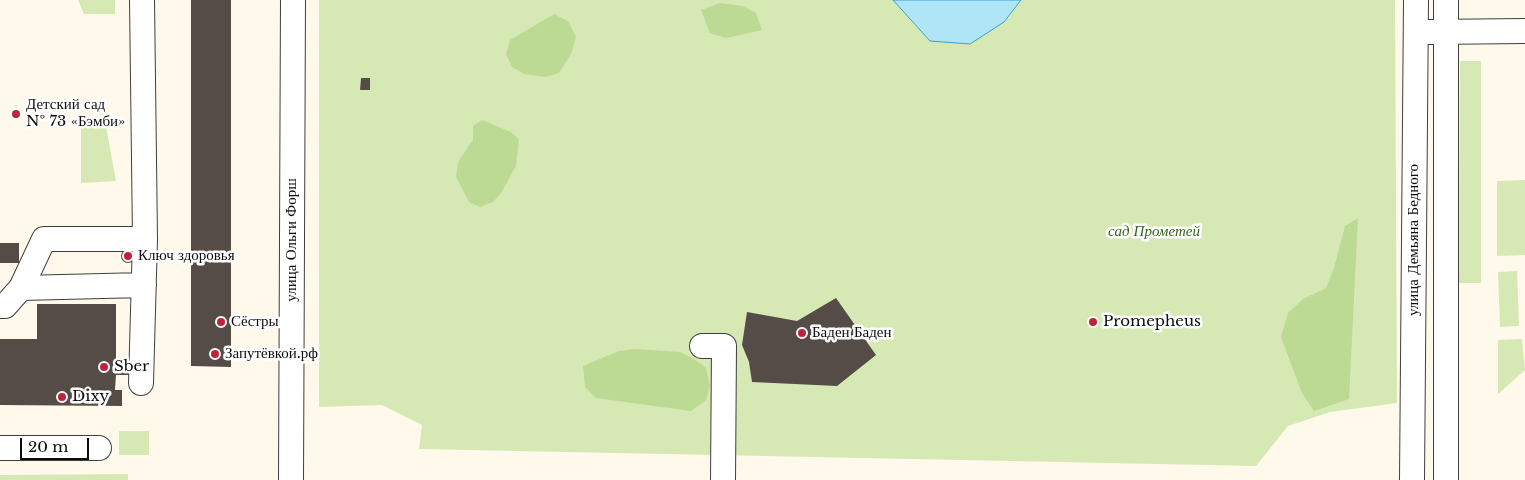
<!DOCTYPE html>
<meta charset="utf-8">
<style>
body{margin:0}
#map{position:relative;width:1525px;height:480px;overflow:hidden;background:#fff9eb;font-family:"Libre Baskerville",serif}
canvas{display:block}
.scale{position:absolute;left:20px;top:438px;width:69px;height:22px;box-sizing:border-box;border:2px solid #0c0c0c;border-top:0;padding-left:6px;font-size:15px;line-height:18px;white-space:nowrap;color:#0c0c0c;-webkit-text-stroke:4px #fff;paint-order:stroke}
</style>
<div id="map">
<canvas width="1525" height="480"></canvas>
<div class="scale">20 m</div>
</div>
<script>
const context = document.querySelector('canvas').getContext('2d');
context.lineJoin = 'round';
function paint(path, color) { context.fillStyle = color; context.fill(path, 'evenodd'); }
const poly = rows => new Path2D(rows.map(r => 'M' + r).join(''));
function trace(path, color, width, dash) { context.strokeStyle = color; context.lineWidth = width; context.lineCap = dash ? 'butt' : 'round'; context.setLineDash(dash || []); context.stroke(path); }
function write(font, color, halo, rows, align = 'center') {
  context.font = font + ' "Libre Baskerville",serif'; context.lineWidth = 5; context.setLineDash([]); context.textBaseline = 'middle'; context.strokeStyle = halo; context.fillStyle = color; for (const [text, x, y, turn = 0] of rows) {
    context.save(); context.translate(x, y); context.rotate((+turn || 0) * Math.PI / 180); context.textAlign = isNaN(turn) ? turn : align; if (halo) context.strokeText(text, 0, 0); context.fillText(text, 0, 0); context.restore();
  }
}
paint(poly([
 [78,0,115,0,115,14,84,14],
 [319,0,893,0,930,41,1004,22,1021,0,1395,0,1397,403,1330,412,1288,426,1256,466,419,449,422,425,382,405,319,407],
 [1460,61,1481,61,1481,283,1459,283],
 [105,121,116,181,81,183,81,123],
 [1525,180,1525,255,1497,256,1497,181],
 [1517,271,1519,326,1500,327,1498,272],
 [1522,339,1525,370,1498,394,1498,340],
 [119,431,149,431,149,455,119,455],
 [128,474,128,480,0,480,0,475]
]), '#d6e9b5');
paint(poly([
 [720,3,743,6,756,13,762,30,726,38,710,33,701,10],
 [554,14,568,21,576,37,571,54,559,73,545,77,524,74,512,67,506,54,510,40],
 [482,120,511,132,519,139,516,166,501,193,493,202,480,207,469,202,456,177,458,162,473,140,473,126],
 [1358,218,1349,399,1314,411,1302,393,1281,337,1288,313,1303,299,1326,288,1334,268,1345,226],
 [635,349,680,352,694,359,706,368,710,386,706,400,691,411,596,398,585,387,583,366,619,351]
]), '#bcda94');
const water = poly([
 [893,0,1021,0,1004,22,970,44,930,41,893,0]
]);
paint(water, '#afe5f7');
trace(water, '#35a4cf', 1);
paint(poly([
 [191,0,231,0,231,367,191,366],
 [361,78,370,78,370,90,360,90],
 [0,243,19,243,19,263,0,263],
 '121 256a7 7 0 1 1 14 0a7 7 0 1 1-14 0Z',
 [836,298,876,355,837,386,752,382,749,362,742,345,747,312,797,321],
 [37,304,116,304,116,365,132,365,132,375,116,375,115,390,122,390,122,406,0,405,0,339,37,339]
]), '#554c48');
const minor = poly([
 [1446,0,1446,480],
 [1429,32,1525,31],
 [21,288,144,285],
 [0,306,5,306,21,288,44,239,145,239],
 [702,346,724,346,723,480],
 [141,383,145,239,142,0],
 [0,448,99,448],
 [291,480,293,0],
 [1412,480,1416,0]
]);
trace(minor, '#3f3f3f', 26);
trace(minor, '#fff', 24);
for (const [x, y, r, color] of [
 [16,114,5,"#be233d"],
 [128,256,5,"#be233d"],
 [221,322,5,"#be233d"],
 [1093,322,5,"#be233d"],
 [802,333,5,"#be233d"],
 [215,354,5,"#be233d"],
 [104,367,5,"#be233d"],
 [62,397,5,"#be233d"]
]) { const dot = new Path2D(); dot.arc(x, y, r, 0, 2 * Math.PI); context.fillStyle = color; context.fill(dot); trace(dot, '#fff', 2); }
write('15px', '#0c0c0c', '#fff', [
 ["Детский сад",26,105],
 ["№ 73 «Бэмби»",26,122],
 ["Ключ здоровья",138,256],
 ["Сёстры",231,322],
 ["Promepheus",1103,322],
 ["Баден Баден",812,333],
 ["Запутёвкой.рф",225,354],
 ["Sber",114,367],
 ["Dixy",72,397]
], 'left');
write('italic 15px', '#34641c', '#fff', [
 ["сад Прометей",1154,232]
]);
write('15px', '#0c0c0c', '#fff', [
 ["улица Ольги Форш",292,240,-90],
 ["улица Демьяна Бедного",1414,240,-90]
]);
</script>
